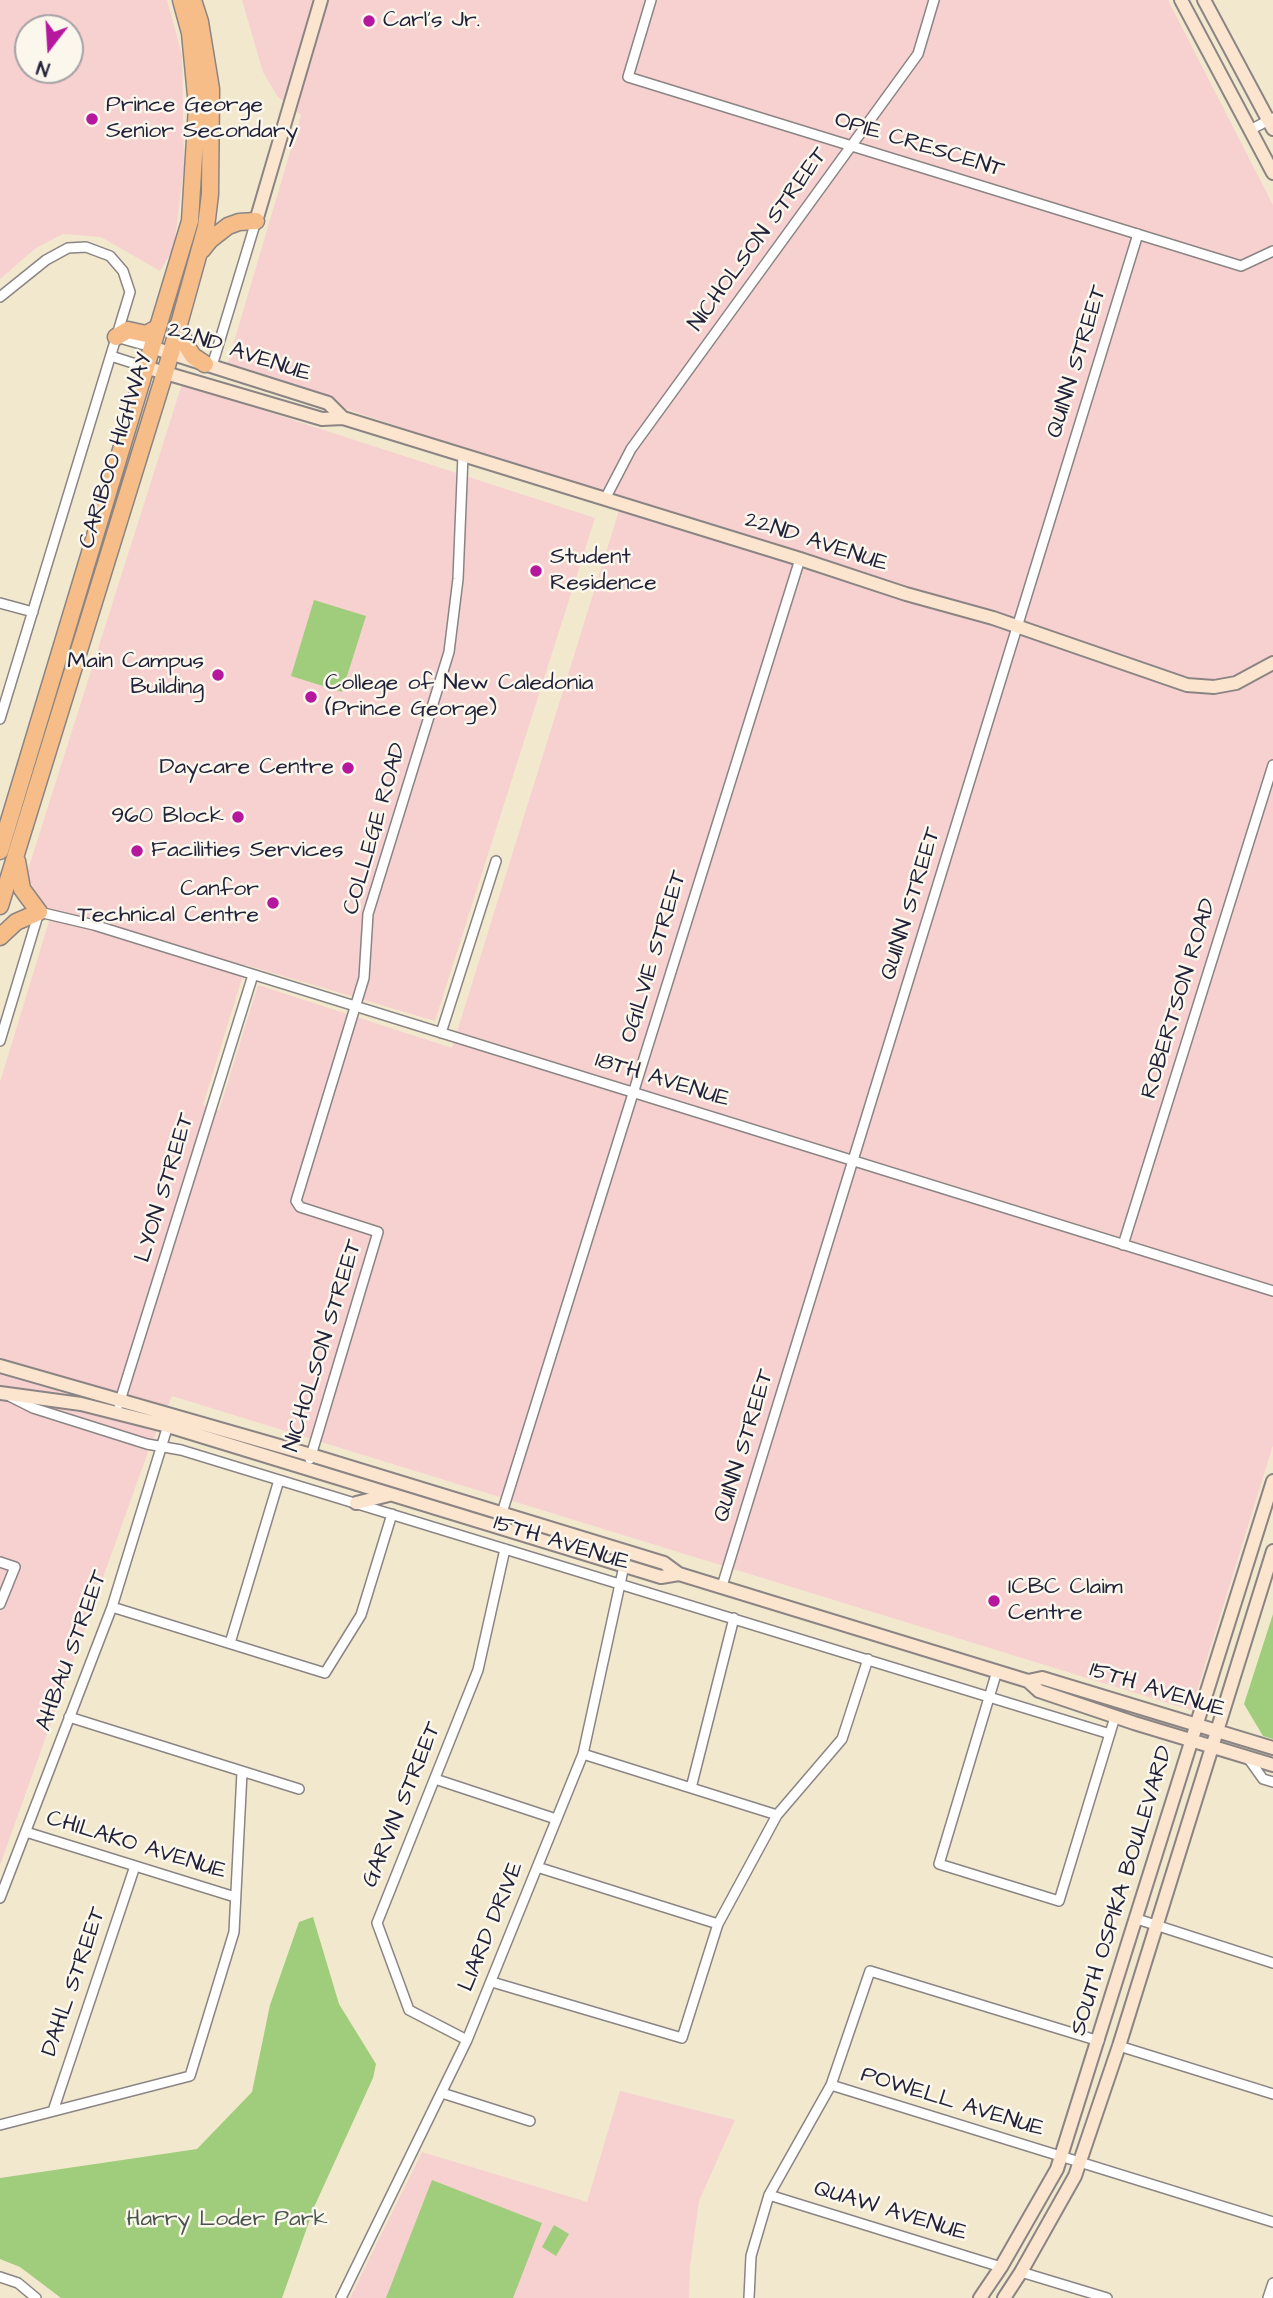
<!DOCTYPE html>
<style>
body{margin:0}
#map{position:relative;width:1273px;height:2298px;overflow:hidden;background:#f2e8ce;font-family:"Architects Daughter",sans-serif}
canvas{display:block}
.north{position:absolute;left:14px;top:14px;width:70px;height:70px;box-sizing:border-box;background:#fbf7ec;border:2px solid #a4a2a5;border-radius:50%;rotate:197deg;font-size:19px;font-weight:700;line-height:28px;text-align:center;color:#22223b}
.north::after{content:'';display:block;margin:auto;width:24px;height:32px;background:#b5179e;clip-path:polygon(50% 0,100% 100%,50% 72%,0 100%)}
</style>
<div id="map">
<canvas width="1273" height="2298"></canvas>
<div class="north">N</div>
</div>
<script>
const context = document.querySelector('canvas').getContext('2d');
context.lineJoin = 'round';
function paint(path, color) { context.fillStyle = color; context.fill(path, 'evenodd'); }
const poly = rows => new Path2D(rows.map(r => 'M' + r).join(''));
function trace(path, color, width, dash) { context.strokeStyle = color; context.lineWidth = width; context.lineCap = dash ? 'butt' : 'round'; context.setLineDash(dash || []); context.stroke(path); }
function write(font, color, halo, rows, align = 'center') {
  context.font = font + ' "Architects Daughter",sans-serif'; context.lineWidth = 5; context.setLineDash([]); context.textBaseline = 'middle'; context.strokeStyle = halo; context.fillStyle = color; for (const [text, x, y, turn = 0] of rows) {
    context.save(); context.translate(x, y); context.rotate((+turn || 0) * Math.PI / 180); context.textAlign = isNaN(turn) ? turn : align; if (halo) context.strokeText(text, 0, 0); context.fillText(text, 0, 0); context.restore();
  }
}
paint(poly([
 [0,0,167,0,182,55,184,167,174,247,160,271,101,237,63,234,36,248,0,279],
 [28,28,70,28,70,70,28,70],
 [242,0,1168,0,1273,205,1273,1445,1191,1710,172,1396,148,1452,0,1865,0,1082,50,918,26,876,182,384,595,518,435,1021,246,965,203,1105,219,1111,258,985,452,1048,622,501,226,369,301,115,278,97,263,72],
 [620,2091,735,2120,699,2201,690,2266,689,2298,350,2298,422,2152,587,2202]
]), '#f7d0d0');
paint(poly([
 [314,600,366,616,342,692,291,676],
 [1273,1614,1273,1739,1263,1736,1244,1704],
 [313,1917,339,2004,376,2064,373,2078,315,2205,282,2298,61,2298,20,2267,0,2259,0,2178,197,2149,252,2092,270,2005,299,1922],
 [432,2180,542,2223,513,2298,386,2298],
 [554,2225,569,2234,556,2256,542,2247]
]), '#9fcd7c');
const street = poly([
 [651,0,628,77,1241,266,1273,251],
 [1250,130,1273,118],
 [0,297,46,260,68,248,86,247,110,256,123,271,130,292,0,719],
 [116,337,151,347],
 [111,356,145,367],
 [212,366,256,221],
 [605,499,631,449,918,54,934,0],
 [0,603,33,612],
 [441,1033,496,861],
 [0,1041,39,912,94,925,1273,1291],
 [1123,1245,1273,765],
 [11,1397,33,1408,147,1444,181,1450,1110,1734],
 [119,1404,253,975],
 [310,1459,378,1232,300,1207,296,1201,364,978,368,914,449,652,458,579,463,455],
 [501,1516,800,559],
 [0,1562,15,1567,0,1604],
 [722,1586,1138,234],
 [112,1607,325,1673,361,1615,392,1514],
 [230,1643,279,1480],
 [997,1671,939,1864,1059,1901,1115,1717],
 [69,1717,299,1789],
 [583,1754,777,1815],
 [1248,1758,1263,1779,1273,1782],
 [435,1779,556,1819],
 [691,1788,734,1618],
 [26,1832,235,1897],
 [537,1867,718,1924],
 [0,1898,112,1607,169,1422],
 [1137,1919,1273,1963],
 [492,1982,682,2038,718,1924,777,1815,842,1739,868,1659],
 [467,2040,409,2010,377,1923,478,1670,505,1549],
 [1119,2046,1273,2094],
 [831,2085,1273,2222],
 [442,2093,530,2121],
 [53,2111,135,1866],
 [0,2125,190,2076,234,1932,242,1772],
 [769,2195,1001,2267],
 [1021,2272,1107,2298],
 [0,2277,18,2283,36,2298],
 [341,2298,467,2040,583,1754,627,1552],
 [749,2298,751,2256,769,2195,831,2085,870,1971,1099,2041],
 [1268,2298,1273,2283]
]);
const secondary = poly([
 [1181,0,1273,173],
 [1204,0,1273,129],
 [256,221,321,0],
 [151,347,328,403,343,418],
 [145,367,322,419,343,418,800,559,906,594,993,618,1187,685,1214,687,1236,683,1273,663],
 [0,1366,311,1455,664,1563,679,1574,1028,1681,1039,1691,1134,1723,1273,1765],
 [0,1393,81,1404,168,1426,661,1577,679,1574],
 [356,1503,389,1495],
 [1028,1681,1042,1678,1273,1748],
 [980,2298,1001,2267,1057,2169,1273,1481],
 [1004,2298,1021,2272,1075,2176,1119,2046,1273,1551]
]);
const highway = poly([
 [202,250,210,240,228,226,239,222,256,221],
 [178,325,186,345,193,356,205,364],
 [116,337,128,330,146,334,157,328],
 [0,851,190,221,197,106,190,33,181,0],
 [17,861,22,889,39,912],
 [0,906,171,353,206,227,210,194,211,89,200,22,193,0],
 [0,937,16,922,39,912]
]);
trace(street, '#8a8584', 12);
trace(secondary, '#8a8584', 16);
trace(highway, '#8a8584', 19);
trace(street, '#fff', 9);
trace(secondary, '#fce5cf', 12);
trace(highway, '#f7bd88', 16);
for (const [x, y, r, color] of [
 [369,21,7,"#b5179e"],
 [92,119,7,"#b5179e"],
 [536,571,7,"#b5179e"],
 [218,675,7,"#b5179e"],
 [311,697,7,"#b5179e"],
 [348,768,7,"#b5179e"],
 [238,817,7,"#b5179e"],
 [137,851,7,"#b5179e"],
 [273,903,7,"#b5179e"],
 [994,1601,7,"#b5179e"]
]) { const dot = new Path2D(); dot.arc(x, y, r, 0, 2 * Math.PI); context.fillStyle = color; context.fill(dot); trace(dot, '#fbf7ec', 2.5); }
write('23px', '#22223b', '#fbf7ec', [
 ["Carl's Jr.",383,21],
 ["Prince George",106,106],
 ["Senior Secondary",106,132],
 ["Student",550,558],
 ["Residence",550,584],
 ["Main Campus",204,662,"right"],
 ["Building",204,688,"right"],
 ["College of New Caledonia",325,684],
 ["(Prince George)",325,710],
 ["Daycare Centre",334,768,"right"],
 ["960 Block",224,817,"right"],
 ["Facilities Services",151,851],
 ["Canfor",259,890,"right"],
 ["Technical Centre",259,916,"right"],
 ["ICBC Claim",1008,1588],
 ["Centre",1008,1614]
], 'left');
write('23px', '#22223b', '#fbf7ec', [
 ["OPIE CRESCENT",919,146,17],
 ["NICHOLSON STREET",759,240,-54],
 ["22ND AVENUE",239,353,18],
 ["QUINN STREET",1078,362,-73],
 ["CARIBOO HIGHWAY",117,451,-73],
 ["22ND AVENUE",816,543,18],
 ["COLLEGE ROAD",376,829,-74],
 ["QUINN STREET",912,904,-73],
 ["OGILVIE STREET",655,957,-73],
 ["ROBERTSON ROAD",1180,999,-73],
 ["18TH AVENUE",662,1081,17],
 ["LYON STREET",166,1188,-73],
 ["NICHOLSON STREET",324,1346,-73],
 ["QUINN STREET",745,1446,-73],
 ["15TH AVENUE",561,1544,17],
 ["AHBAU STREET",73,1651,-70],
 ["15TH AVENUE",1157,1691,17],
 ["GARVIN STREET",403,1805,-68],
 ["CHILAKO AVENUE",136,1846,17],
 ["SOUTH OSPIKA BOULEVARD",1123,1891,-73],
 ["LIARD DRIVE",492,1927,-68],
 ["DAHL STREET",75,1982,-71],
 ["POWELL AVENUE",952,2103,17],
 ["QUAW AVENUE",890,2212,17]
]);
write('23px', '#48554e', '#fbf7ec', [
 ["Harry Loder Park",227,2220]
]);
</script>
